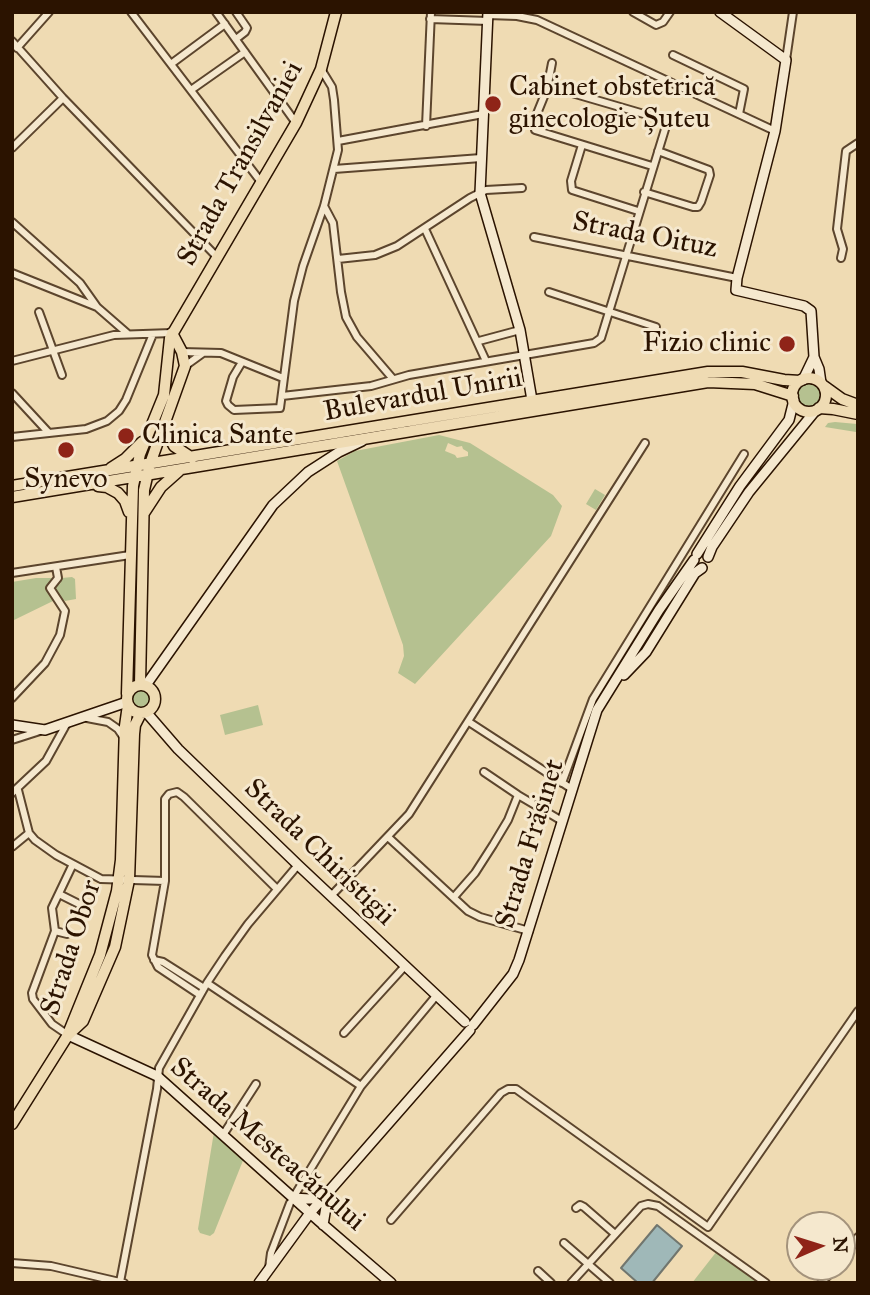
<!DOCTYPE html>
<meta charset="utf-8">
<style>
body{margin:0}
#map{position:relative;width:870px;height:1295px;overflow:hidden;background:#efdbb3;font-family:"IM FELL Great Primer",serif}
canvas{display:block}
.frame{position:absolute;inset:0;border:14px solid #2b1300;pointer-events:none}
.north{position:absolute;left:786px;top:1211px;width:70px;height:70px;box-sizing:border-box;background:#f5e8ce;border:2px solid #a4937c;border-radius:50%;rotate:87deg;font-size:19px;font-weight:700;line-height:28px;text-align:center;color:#2b1300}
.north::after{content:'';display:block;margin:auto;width:24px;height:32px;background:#8f2418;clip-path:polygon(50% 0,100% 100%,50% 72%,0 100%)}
</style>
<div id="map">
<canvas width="870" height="1295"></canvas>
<div class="frame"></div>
<div class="north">N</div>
</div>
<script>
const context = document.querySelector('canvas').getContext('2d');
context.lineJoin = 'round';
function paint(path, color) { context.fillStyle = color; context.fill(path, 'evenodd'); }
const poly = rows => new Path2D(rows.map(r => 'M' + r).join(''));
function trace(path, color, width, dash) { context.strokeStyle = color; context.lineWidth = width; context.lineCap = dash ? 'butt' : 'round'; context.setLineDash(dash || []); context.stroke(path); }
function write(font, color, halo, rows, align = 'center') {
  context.font = font + ' "IM FELL Great Primer",serif'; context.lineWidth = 6; context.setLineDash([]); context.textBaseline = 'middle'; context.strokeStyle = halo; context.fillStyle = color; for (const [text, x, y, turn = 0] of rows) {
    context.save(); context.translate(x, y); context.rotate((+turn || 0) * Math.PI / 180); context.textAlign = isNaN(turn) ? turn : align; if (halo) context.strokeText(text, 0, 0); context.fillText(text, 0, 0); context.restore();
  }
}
paint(poly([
 '797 395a12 12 0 1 1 24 0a12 12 0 1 1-24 0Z',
 [835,422,857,424,856,432,825,427,828,423],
 [439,435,470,443,553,495,562,506,551,536,415,684,398,673,404,656,403,645,337,461,355,451],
 [448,443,457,447,462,446,463,449,468,452,468,456,457,458,455,455,445,451],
 [136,489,139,489,135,673,130,676],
 [595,489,605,495,596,510,586,504],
 [72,577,75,579,76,599,65,601,56,594,54,587,60,584,62,578],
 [36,578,52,578,47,588,53,601,12,621,12,582],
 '129 699a12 12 0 1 1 24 0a12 12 0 1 1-24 0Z',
 [258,705,263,725,225,735,220,715],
 [214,1132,244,1158,214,1233,210,1236,200,1233,198,1229],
 [717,1251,761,1283,692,1283]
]), '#b5c190');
const water = poly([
 [657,1225,682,1246,652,1283,638,1283,621,1268,657,1225]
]);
paint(water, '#9fb8b8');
trace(water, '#71766e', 2);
const street = poly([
 [131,12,261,182],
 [216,12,296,123],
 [633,12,656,25,663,22,670,12],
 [488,15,517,16,537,20,775,131],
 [430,19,488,21],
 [236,39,245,32,247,28,236,12],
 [12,41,63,98,217,257],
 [17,48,49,12],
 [673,55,744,89,739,114],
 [786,60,793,12],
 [171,64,225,24],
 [547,89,552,63],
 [191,90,245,52],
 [426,126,431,12],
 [338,141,483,114],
 [582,145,571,181,572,190,638,211],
 [12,148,63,98],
 [334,169,481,158],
 [644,192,693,207,698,207,701,202,710,175,709,170,658,151],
 [324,206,333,223,341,292,346,317,357,337,393,379],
 [12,222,80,283,97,307],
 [425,229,486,361],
 [534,237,737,278],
 [841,258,843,249,837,229,846,151,858,143],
 [338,259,375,255,397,246,470,198,486,190,522,188],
 [12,273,97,307,128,334],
 [549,292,656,327],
 [39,312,62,375],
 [479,341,520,330],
 [182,352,221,353,283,378],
 [12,361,114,335,172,333],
 [242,362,233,377,226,401,228,405,234,410,280,408,294,301,303,266,324,206,338,150,334,100,332,87,321,69],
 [185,366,203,353],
 [12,393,48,432],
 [282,396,371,386,409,375,594,343,601,338,666,126,661,119,555,88,547,89,534,121,535,130,652,166],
 [12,437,86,429,107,421,119,411,126,400,153,334],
 [12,573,130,555],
 [12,698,45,663,60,635,65,611,50,588,58,578,56,567],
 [87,718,108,722,118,729,124,738],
 [469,722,572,789],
 [12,740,40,731],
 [484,772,518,795,562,821],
 [562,783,593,699,744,454],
 [18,790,29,833,35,840,56,855,101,879,165,881],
 [12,793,46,761,67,723],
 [388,837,468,911,480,917,529,931],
 [12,847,29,833],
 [59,894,81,905],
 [331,896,409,814,645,443],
 [454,897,475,873,493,845,508,820,518,795],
 [55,931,67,934],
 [154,960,163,962,204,988],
 [207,983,361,1086],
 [200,995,158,967,152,955,165,881,165,799,169,794,177,792,184,797,277,889],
 [344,1033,405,966],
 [68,1035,52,1024,33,999,32,993,55,931,52,908,73,864],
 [223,1135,256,1084],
 [293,1198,361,1086,436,996],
 [576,1208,580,1205,584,1207,615,1234],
 [391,1220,501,1093,508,1089,516,1089,708,1227,858,1011],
 [564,1243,610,1283],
 [842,1260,858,1237],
 [12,1263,51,1266,124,1283],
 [269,1268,271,1253,290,1203],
 [538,1271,551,1283],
 [120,1282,157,1089,159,1068,207,983,225,956,248,924,298,865],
 [571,1283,641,1206,648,1204,658,1206,766,1283],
 [821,1283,836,1267]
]);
const secondary = poly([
 [488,12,480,193,520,330,533,406],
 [720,12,786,60,775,131,737,278,736,290,804,306,811,311,814,357,819,369,821,383],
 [803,380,814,357],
 [697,554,740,486,789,420,794,400],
 [708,557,712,547,749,492,816,410],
 [624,675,646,652,695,573,702,568],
 [146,685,273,505,308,472,339,452,362,441],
 [146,712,178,749,298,865,465,1022],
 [12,725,45,730,127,702],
 [473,1025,513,974,519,960,597,710,659,610,694,560],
 [68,1035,157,1076,319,1221,391,1283],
 [293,1198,310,1199,325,1197],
 [323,1225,328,1195],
 [259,1283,310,1213,470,1030]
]);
const primary = poly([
 '792 395a17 17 0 1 1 34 0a17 17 0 1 1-34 0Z',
 [824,386,842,399,858,405],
 [819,408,833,409,858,414],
 [164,427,174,446,192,458],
 [111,468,125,459,142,442],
 [12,486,708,372,742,372,784,380,800,381],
 [98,486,107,487,118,493,125,501,129,512],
 [12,497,708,382,755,384,793,396],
 [144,513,161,487,179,471],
 [140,684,144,490,150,464,185,366,182,352,172,333],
 '127 699a14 14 0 1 1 28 0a14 14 0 1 1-28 0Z',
 [127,694,133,486,140,454,164,395,170,338,296,123,321,69,336,12],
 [68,1034,100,955,117,891,121,860,125,726,128,705],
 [12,1124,68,1035,83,1021,115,947,129,880,134,734,135,725,141,713]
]);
trace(street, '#5c452d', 10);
trace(secondary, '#2b1300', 12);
trace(primary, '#2b1300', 13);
trace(street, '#f5e8ce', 6);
trace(secondary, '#f5e8ce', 9);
trace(primary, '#efdbb3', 10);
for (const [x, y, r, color] of [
 [493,104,9,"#8f2418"],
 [787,344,9,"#8f2418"],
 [126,436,9,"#8f2418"],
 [66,450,9,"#8f2418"]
]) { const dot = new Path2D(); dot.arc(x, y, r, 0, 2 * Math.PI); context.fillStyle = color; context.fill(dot); trace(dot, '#f5e8ce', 2.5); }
write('28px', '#2b1300', '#f5e8ce', [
 ["Cabinet obstetrică",509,88],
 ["ginecologie Șuteu",509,120],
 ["Fizio clinic",771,344,"right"],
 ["Clinica Sante",142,436],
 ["Synevo",66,480,"center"]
], 'left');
write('28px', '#2b1300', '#f5e8ce', [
 ["Strada Transilvaniei",241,164,-61],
 ["Strada Oituz",645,236,11],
 ["Bulevardul Unirii",423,396,-10],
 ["Strada Frăsinet",531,844,-73],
 ["Strada Chiristigii",319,853,44],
 ["Strada Obor",72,948,-72],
 ["Strada Mesteacănului",267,1145,41]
]);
</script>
